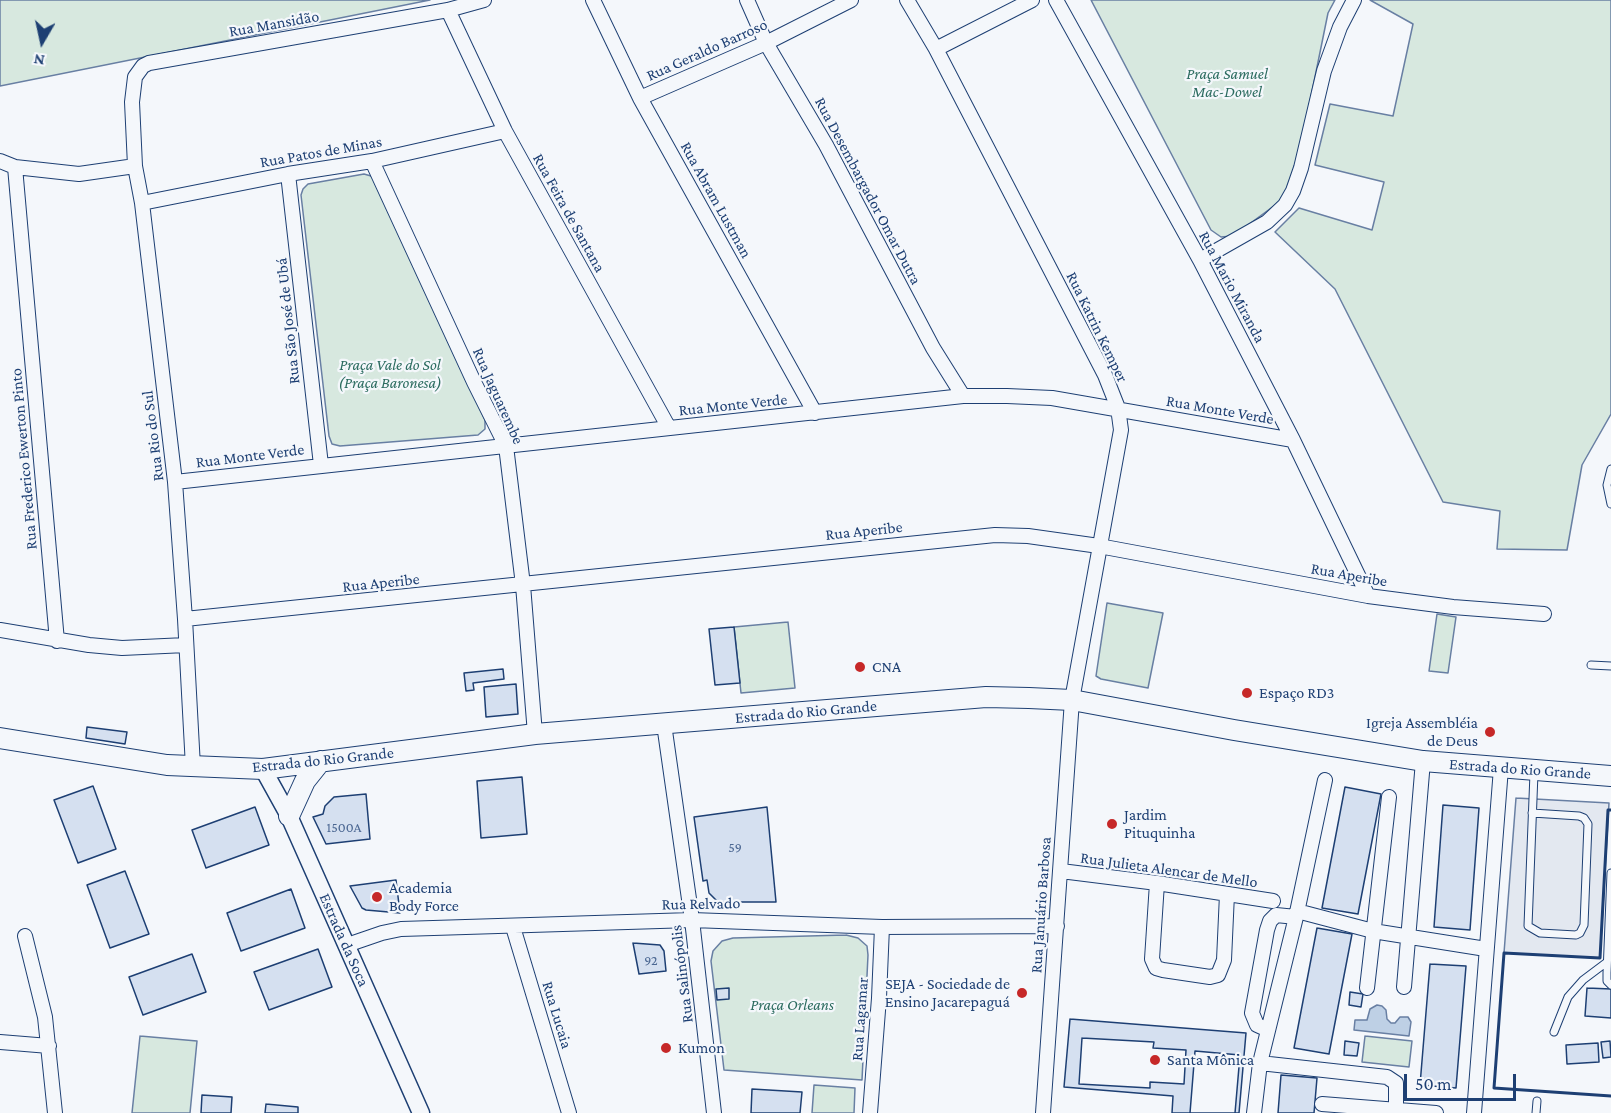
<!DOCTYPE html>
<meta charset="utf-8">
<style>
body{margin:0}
#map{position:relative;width:1611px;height:1113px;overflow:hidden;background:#f4f7fb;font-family:"Crimson Pro",serif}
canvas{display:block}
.north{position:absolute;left:12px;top:12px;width:60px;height:60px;-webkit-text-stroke:4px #f4f7fb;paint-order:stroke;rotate:189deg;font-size:16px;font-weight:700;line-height:24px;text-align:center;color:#1d3f73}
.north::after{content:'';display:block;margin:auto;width:21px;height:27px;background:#1d3f73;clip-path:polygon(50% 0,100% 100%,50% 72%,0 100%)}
.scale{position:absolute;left:1404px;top:1074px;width:112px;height:27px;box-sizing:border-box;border:3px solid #1d3f73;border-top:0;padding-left:8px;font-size:18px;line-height:21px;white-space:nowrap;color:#1d3f73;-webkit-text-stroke:4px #f4f7fb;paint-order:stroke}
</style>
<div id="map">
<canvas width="1611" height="1113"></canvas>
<div class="north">N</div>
<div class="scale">50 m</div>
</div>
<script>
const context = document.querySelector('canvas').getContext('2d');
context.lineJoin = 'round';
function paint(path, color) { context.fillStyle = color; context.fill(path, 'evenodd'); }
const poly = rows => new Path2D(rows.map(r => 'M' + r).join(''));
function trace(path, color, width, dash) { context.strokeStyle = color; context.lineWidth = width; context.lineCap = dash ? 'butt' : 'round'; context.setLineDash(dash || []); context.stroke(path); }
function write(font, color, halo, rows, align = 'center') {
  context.font = font + ' "Crimson Pro",serif'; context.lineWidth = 4.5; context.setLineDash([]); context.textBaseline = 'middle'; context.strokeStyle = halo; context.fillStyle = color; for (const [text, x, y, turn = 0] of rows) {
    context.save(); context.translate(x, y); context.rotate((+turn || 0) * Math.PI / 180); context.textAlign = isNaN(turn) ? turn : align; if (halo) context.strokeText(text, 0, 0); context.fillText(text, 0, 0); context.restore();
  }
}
const green = poly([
 [0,0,430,0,0,86,0,0],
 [1091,0,1335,0,1328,13,1294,180,1282,200,1233,236,1221,237,1211,230,1091,0],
 [1370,0,1611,0,1611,414,1582,465,1567,550,1497,549,1500,511,1443,502,1335,289,1275,232,1299,208,1372,230,1384,182,1315,165,1330,104,1393,116,1413,24,1370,0],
 [364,174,371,176,375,180,485,420,485,429,478,435,340,446,332,444,329,436,301,195,303,189,308,184,364,174],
 [1107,603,1163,613,1148,688,1101,679,1096,676,1107,603],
 [1437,614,1456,617,1448,673,1429,671,1437,614],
 [788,622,795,688,741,693,734,627,788,622],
 [846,935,858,938,867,946,868,955,862,1080,724,1070,711,961,713,951,722,941,733,938,846,935],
 [140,1036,197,1041,190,1113,132,1113,140,1036],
 [1365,1036,1412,1041,1409,1067,1362,1062,1365,1036],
 [814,1085,855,1088,854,1113,812,1113,814,1085]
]);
paint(green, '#d7e8df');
trace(green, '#687fa3', 1.5);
const parking = poly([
 [1516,798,1609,803,1600,958,1504,953,1516,798]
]);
paint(parking, '#e3e8f0');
trace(parking, '#687fa3', 1.5);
const water = poly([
 [1377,1005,1382,1006,1386,1010,1387,1019,1391,1023,1395,1023,1400,1017,1408,1017,1411,1022,1409,1036,1354,1030,1355,1020,1367,1020,1370,1009,1377,1005]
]);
paint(water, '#bed0e5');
trace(water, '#687fa3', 1.5);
const building = poly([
 [734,627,740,683,715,685,709,629,734,627],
 [503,669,504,679,473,683,474,690,466,691,464,673,503,669],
 [516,684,518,714,486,717,484,687,516,684],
 [87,727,127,732,125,744,86,738,87,727],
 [522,777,527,834,481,838,477,781,522,777],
 [93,786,116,849,78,863,54,800,93,786],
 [1345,787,1381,794,1358,914,1322,908,1345,787],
 [366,794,370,839,326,844,313,817,323,814,325,806,334,797,366,794],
 [1443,805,1479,808,1470,930,1434,927,1443,805],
 [255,807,269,845,206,868,192,830,255,807],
 [767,807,776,902,718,902,709,893,707,880,703,881,694,817,767,807],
 [125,871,149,934,110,948,87,885,125,871],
 [396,880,400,913,366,910,362,908,350,886,396,880],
 [291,889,305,928,241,951,227,913,291,889],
 [1317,928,1352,934,1329,1054,1294,1048,1317,928],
 [633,943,660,945,664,951,666,971,639,974,633,943],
 [318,949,332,987,269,1010,254,972,318,949],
 [192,954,206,992,143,1015,129,977,192,954],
 [1430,964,1466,966,1456,1088,1420,1085,1430,964],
 [729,988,729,999,717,1000,716,989,729,988],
 [1587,988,1611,989,1611,1018,1585,1016,1587,988],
 [1350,992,1363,994,1361,1007,1349,1005,1350,992],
 [1070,1019,1246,1033,1239,1113,1172,1113,1173,1096,1064,1087,1070,1019],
 [1082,1038,1154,1042,1153,1048,1186,1050,1184,1084,1150,1082,1150,1088,1079,1084,1082,1038],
 [1345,1041,1359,1043,1357,1056,1344,1055,1345,1041],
 [1610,1041,1611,1057,1603,1058,1601,1042,1610,1041],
 [1598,1043,1599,1062,1567,1064,1566,1045,1598,1043],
 [1195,1051,1240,1055,1235,1113,1190,1113,1195,1051],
 [1281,1075,1317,1078,1314,1113,1278,1113,1281,1075],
 [752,1089,802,1092,800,1113,751,1113,752,1089],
 [202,1095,232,1097,231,1113,201,1113,202,1095],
 [266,1104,298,1107,298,1113,265,1113,266,1104]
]);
paint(building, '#d5e0f0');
trace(building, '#1d3f73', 1.5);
const service = poly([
 [1611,469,1607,485,1611,504],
 [1591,665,1611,666],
 [1532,813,1579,816,1584,818,1588,824,1584,925,1580,933,1576,935,1540,933,1528,926,1534,773],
 [1611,873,1607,973,1607,981,1611,985],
 [1554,1032,1568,997,1583,980,1607,962],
 [1536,1113,1537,1101]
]);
const minor = poly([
 [593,0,640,98,815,413],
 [747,0,766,43,826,145,933,348,963,396],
 [907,0,936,49,1105,375,1118,408,1121,430,1072,700,1043,1113],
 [1056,0,1200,260,1293,440,1368,596],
 [448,10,505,131,669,428],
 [936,49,1032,0],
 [640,98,766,43,851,0],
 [0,161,15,167,79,174,135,166],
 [372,161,474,382,506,446,523,585,535,734],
 [15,167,57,641],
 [288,174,321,465],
 [142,203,288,174,372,161,505,131],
 [1200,260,1267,222,1285,205,1293,191,1301,168,1324,71,1340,27,1354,0],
 [175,482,963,396,1007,396,1052,398,1293,440],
 [185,619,995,535,1028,536,1099,546,1368,596,1453,607,1544,614],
 [0,630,89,645,122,648,186,645],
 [664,724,692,920,714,1113],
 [193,767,185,619,175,482,142,203,135,166,132,102,135,77,143,66,149,63,448,10,484,0],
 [1061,871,1157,883,1273,901],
 [1157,883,1152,959,1156,968,1163,970,1210,977,1218,975,1224,960,1227,894],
 [1297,911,1373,931,1486,949],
 [513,927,569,1113],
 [25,936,45,1017,55,1113],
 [347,945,382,933,401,929,692,920,882,927,1057,926],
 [1404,987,1423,761],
 [1367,988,1389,797],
 [1268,1030,1257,1025,1252,1013,1267,930,1270,921,1276,915,1296,917],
 [0,1042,49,1046],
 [1260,1063,1387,1077,1396,1083,1396,1110],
 [1322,1104,1436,1113],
 [870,1113,879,998,882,927],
 [1254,1113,1260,1063,1296,917,1325,780],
 [1474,1113,1501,768]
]);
const tertiary = poly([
 [263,769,289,816,421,1113]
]);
const secondary = poly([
 [0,738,167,765,263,769,535,734,986,697,1029,698,1072,700,1234,730,1423,761,1611,776],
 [289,816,305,781,321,761]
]);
trace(service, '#1d3f73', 9);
trace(minor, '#1d3f73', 16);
trace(tertiary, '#1d3f73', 19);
trace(secondary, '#1d3f73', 22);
trace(service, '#f4f7fb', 7);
trace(minor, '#f4f7fb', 14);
trace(tertiary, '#f4f7fb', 16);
trace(secondary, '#f4f7fb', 20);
trace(poly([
 [1611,810,1608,810,1600,958,1504,953,1494,1088,1611,1096]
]), '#1d3f73', 3);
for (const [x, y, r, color] of [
 [860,667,6,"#c62828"],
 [1247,693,6,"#c62828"],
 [1490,732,6,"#c62828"],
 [1112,824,6,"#c62828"],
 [377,897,6,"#c62828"],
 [1022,993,6,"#c62828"],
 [666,1048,6,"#c62828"],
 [1155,1060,6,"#c62828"]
]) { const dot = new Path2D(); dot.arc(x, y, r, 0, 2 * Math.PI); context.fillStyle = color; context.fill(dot); trace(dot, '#f4f7fb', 2); }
write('14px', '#4b6792', null, [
 ["1500A",344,828],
 ["59",735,848],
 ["92",651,961]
]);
write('16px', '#1d3f73', '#f4f7fb', [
 ["Rua Mansidão",274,24,-10],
 ["Rua Geraldo Barroso",707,50,-24],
 ["Rua Patos de Minas",321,152,-10],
 ["Rua Desembargador Omar Dutra",868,191,62],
 ["Rua Abram Lustman",716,200,61],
 ["Rua Feira de Santana",569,213,61],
 ["Rua Mario Miranda",1232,287,62],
 ["Rua São José de Ubá",288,321,-96],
 ["Rua Katrin Kemper",1097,327,64],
 ["Rua Jaguarembe",498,396,66],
 ["Rua Monte Verde",733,405,-6],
 ["Rua Monte Verde",1220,410,10],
 ["Rua Rio do Sul",153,436,-97],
 ["Rua Monte Verde",250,456,-7],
 ["Rua Frederico Ewerton Pinto",24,459,-95],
 ["Rua Aperibe",864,531,-6],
 ["Rua Aperibe",1349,575,10],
 ["Rua Aperibe",381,583,-6],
 ["Estrada do Rio Grande",806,712,-5],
 ["Estrada do Rio Grande",323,760,-6],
 ["Estrada do Rio Grande",1520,769,4],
 ["Rua Julieta Alencar de Mello",1169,870,8],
 ["Rua Relvado",701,904,-1],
 ["Rua Januário Barbosa",1041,905,-86],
 ["Estrada da Soca",344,940,66],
 ["Rua Salinópolis",682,974,-97],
 ["Rua Lucaia",557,1015,73],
 ["Rua Lagamar",860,1019,-86]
]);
write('italic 16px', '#2c6c60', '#f4f7fb', [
 ["Praça Samuel",1227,74],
 ["Mac-Dowel",1227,92],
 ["Praça Vale do Sol",390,365],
 ["(Praça Baronesa)",390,383],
 ["Praça Orleans",792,1005]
]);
write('16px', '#1d3f73', '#f4f7fb', [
 ["CNA",872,667],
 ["Espaço RD3",1259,693],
 ["Igreja Assembléia",1478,723,"right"],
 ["de Deus",1478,741,"right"],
 ["Jardim",1124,815],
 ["Pituquinha",1124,833],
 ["Academia",389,888],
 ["Body Force",389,906],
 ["SEJA - Sociedade de",1010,984,"right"],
 ["Ensino Jacarepaguá",1010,1002,"right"],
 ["Kumon",678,1048],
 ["Santa Mônica",1167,1060]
], 'left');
</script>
